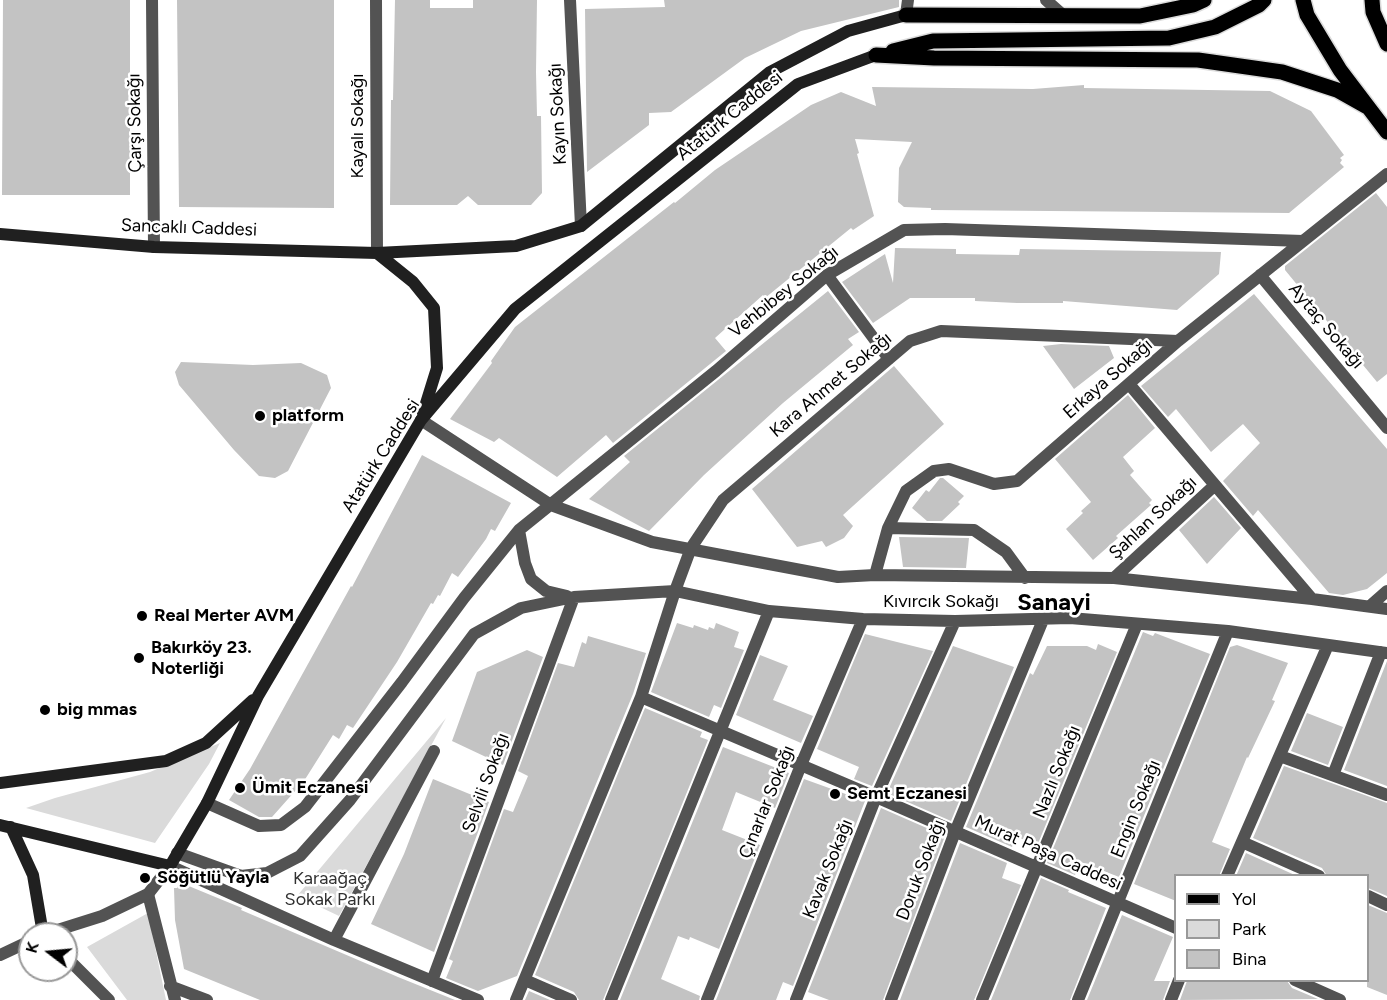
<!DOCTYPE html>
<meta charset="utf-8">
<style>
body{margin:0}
#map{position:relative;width:1387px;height:1000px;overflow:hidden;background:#fff;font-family:Figtree,sans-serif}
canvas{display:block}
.legend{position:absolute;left:1174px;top:874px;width:195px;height:108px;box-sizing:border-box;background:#fff;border:2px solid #999;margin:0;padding:8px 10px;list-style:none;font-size:18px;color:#000}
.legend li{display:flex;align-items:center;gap:12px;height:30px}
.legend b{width:30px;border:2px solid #999}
.north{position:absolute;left:18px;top:922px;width:60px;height:60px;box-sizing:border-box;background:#fff;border:2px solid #999;border-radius:50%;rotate:286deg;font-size:16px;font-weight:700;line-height:24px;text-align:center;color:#000}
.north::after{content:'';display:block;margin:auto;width:21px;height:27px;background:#000;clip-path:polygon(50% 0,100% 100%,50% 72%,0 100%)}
</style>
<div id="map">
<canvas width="1387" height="1000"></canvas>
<ul class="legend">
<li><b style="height:8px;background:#000"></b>Yol</li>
<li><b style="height:16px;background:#dadada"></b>Park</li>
<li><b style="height:16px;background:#c3c3c3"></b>Bina</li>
</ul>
<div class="north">K</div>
</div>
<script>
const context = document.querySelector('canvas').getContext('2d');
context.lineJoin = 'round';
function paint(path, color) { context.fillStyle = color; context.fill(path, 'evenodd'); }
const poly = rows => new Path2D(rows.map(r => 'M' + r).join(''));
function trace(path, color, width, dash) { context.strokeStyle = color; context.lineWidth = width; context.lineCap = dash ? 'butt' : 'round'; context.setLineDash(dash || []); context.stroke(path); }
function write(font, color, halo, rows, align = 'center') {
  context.font = font + ' Figtree,sans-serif'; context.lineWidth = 5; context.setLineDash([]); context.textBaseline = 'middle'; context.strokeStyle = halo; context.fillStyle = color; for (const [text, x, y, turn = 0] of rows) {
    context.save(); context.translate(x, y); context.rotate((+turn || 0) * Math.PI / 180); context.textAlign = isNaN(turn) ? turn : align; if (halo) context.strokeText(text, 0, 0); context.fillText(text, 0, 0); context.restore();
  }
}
paint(poly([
 [446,718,339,916,297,896],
 [220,743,209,764,155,843,26,808,55,798,150,772],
 [148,913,166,1000,127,1000,87,947]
]), '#dadada');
paint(poly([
 [3,0,130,0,130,195,2,195],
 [177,0,334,0,334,208,179,207],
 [395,0,430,0,430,8,473,8,473,0,537,0,536,72,537,116,541,116,542,193,531,205,478,205,468,196,457,205,390,205,391,100,393,100],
 [664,0,899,0,899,7,801,31,745,58,671,112,649,113,649,125,587,172,585,9,665,7],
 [1084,85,1084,88,1270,91,1311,111,1344,155,1340,158,1342,160,1340,163,1344,167,1289,213,931,210,931,208,904,207,898,202,899,168,912,142,855,139,859,153,857,154,874,216,853,230,851,228,765,298,763,295,715,338,726,351,613,443,606,435,557,477,499,438,494,442,450,419,492,363,491,361,515,327,674,202,675,203,715,170,811,105,841,92,876,106,872,87,1033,89],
 [1376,193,1387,207,1387,374,1377,382,1285,270,1285,266],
 [895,248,956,249,956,254,1019,255,1020,249,1221,252,1219,274,1177,310,1063,301,1063,303,1017,303,975,301,975,298,910,298,873,323,842,282,885,254,893,283],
 [828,291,859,332,848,339,853,345,783,403,704,475,649,531,589,499,630,462,624,456],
 [1254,294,1387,449,1387,573,1367,589,1343,595,1329,593,1258,510,1253,516,1223,481,1260,443,1243,424,1211,452,1176,409,1168,417,1141,386],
 [1061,344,1109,346,1114,358,1074,389,1043,346],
 [181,362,253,365,301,363,327,375,331,388,288,471,275,478,259,476,234,450,179,385,175,372],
 [894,366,944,424,843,515,853,526,844,538,826,547,822,541,797,547,752,489],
 [1128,395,1155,428,1123,457,1134,471,1130,475,1152,500,1149,503,1151,505,1116,536,1118,538,1093,560,1066,529,1083,513,1081,511,1091,502,1055,459],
 [422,455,511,503,495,531,491,529,486,539,458,577,452,573,440,596,438,595,433,604,431,603,397,662,353,728,347,725,339,739,333,735,304,781,272,817,259,817,229,800,250,769,351,586,352,587],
 [940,478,943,478,964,496,958,502,960,504,942,521,927,521,912,508,926,490,929,492],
 [1214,497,1241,528,1207,564,1179,530],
 [899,537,969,538,966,568,903,567],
 [677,623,693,628,694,625,708,630,709,627,714,629,716,623,739,632,734,647,744,650,721,708,714,705,709,717,651,692],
 [1143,632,1153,636,1155,633,1210,654,1119,877,1081,862,1075,875,1047,863],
 [865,634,933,651,872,786,854,779,859,767,817,749],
 [588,636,646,653,633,694,517,976,478,991,446,978,453,961,449,959,504,809,513,812,528,776,518,771,558,663,574,667,582,642,586,644],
 [1098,644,1117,652,1037,846,1016,836,1012,847,966,827,1030,673,1033,675,1047,646,1087,646,1096,650],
 [1237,645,1288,663,1272,700,1275,701,1248,758,1247,757,1212,842,1230,849,1219,876,1176,876,1176,901,1134,884,1230,647],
 [953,646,1014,667,951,821,887,793],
 [527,650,543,657,503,765,452,741,477,672],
 [760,655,788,666,773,700,813,716,801,743,736,715],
 [1387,661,1387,786,1344,770],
 [645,708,702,732,700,737,708,740,603,1000,579,1000,574,992,535,975],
 [1307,713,1343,727,1328,765,1291,751],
 [723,747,789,773,775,808,736,792,722,830,760,845,719,949,690,937,689,940,678,936,661,979,700,996,699,1000,620,1000],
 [1284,766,1387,803,1387,896,1368,888,1368,876,1327,876,1322,868,1253,838],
 [433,779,489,802,434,952,371,924,404,854],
 [804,779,865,801,793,986,783,982,776,1000,716,1000],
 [881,808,945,836,883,1000,829,1000,808,992],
 [960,843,1007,863,1002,878,1021,885,974,1000,900,1000],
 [1246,853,1297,876,1236,876],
 [1041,878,1069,890,1068,892,1106,908,1070,1000,991,1000],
 [179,882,242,908,241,910,398,977,455,1000,260,1000,184,969,175,920,174,888,177,888],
 [1368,905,1387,913,1387,995,1367,987],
 [1122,915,1173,937,1154,981,1170,981,1163,1000,1087,1000],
 [1187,981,1287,981,1292,988,1318,999,1180,1000],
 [529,991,550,1000,525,1000]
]), '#c3c3c3');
const primary = poly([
 [1303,0,1307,15,1340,70,1387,132],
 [1372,0,1373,12,1387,44],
 [906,15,1140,16,1193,5,1204,0],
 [893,51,933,41,1169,38,1215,27,1259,5,1264,0],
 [876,55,934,58,1198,60,1282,72,1337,90,1369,108]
]);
trace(primary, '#dbdbdb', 18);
trace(poly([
 [152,0,154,247],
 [376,0,377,253],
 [570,0,581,226],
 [906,15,908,0],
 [827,275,889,359],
 [1260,275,1387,428],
 [1129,384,1312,599],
 [421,420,551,505,652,542,838,577,875,575,1114,578,1312,599,1387,609],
 [888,528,974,530,1006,552,1025,578],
 [519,530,525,563,531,579,546,591,567,596],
 [875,575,888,528,906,491,934,471,949,469,994,484,1017,481,1178,341,1387,174],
 [1114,578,1215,485],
 [1370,606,1387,591],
 [641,697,876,797,1176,928],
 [1280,756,1387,795],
 [1333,775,1381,652],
 [207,803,259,826,281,825,305,807,402,682,464,598,519,530,716,371,827,275,904,230,945,229,1303,241],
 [1242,842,1319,876],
 [177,853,241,876,267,873,300,856,350,800,474,634,521,608,574,597,675,591,769,611,863,619,955,621,1070,618,1228,631,1387,653],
 [170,866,334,940,478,1000],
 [1227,876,1328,645],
 [148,894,175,1000],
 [1368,896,1387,905],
 [334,940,434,751],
 [66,957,109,1000],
 [525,980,571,1000],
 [1295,980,1340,1000],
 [432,981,574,597],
 [170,986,207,1000],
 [516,1000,641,697,675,591,691,548,723,500,910,341,941,331,1178,341],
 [611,1000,769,611],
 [707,1000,801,765,863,619],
 [796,1000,876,797,955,621],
 [891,1000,955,832,1043,620],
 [982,1000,1137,624],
 [1078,1000,1228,631],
 [1171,1000,1179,980]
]), '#535353', 12);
trace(poly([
 [1046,0,1064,16],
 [45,934,102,916,148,894,170,866],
 [0,955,30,941]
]), '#535353', 12);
trace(poly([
 [0,234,154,247,377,253,516,246,581,226,770,72,848,31,906,15],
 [377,253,413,282,434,308,437,368,423,413],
 [0,783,166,761,206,743,253,700],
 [0,825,170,866,207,803,258,696,421,420,515,309,798,84,876,55],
 [11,827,33,875,43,934]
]), '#202020', 12);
trace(primary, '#000', 15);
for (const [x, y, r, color] of [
 [260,416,6,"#000"],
 [142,616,6,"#000"],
 [139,658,6,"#000"],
 [45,710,6,"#000"],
 [240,788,6,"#000"],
 [835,794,6,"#000"],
 [145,878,6,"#000"]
]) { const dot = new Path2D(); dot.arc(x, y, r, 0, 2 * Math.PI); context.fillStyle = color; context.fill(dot); trace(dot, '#fff', 2); }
write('18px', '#000', '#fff', [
 ["Kayın Sokağı",558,114,-93],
 ["Atatürk Caddesi",730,116,-39],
 ["Çarşı Sokağı",135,123,-91],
 ["Kayalı Sokağı",358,126,-90],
 ["Sancaklı Caddesi",189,228,2],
 ["Vehbibey Sokağı",784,292,-39],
 ["Aytaç Sokağı",1326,326,50],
 ["Erkaya Sokağı",1108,379,-41],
 ["Kara Ahmet Sokağı",831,385,-40],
 ["Atatürk Caddesi",381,456,-58],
 ["Şahlan Sokağı",1153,518,-43],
 ["Kıvırcık Sokağı",941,602],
 ["Nazlı Sokağı",1057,772,-68],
 ["Selvili Sokağı",486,783,-70],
 ["Çınarlar Sokağı",767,802,-68],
 ["Engin Sokağı",1136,809,-68],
 ["Murat Paşa Caddesi",1048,853,24],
 ["Kavak Sokağı",828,869,-68],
 ["Doruk Sokağı",921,870,-69]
]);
write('bold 18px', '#000', '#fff', [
 ["platform",272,416],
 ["Real Merter AVM",154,616],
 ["Bakırköy 23.",151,648],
 ["Noterliği",151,669],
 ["big mmas",57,710],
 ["Ümit Eczanesi",252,788],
 ["Semt Eczanesi",847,794],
 ["Söğütlü Yayla",157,878]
], 'left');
write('18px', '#313131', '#fff', [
 ["Karaağaç",330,879],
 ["Sokak Parkı",330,900]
]);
write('bold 24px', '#000', '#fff', [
 ["Sanayi",1054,603]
]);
</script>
